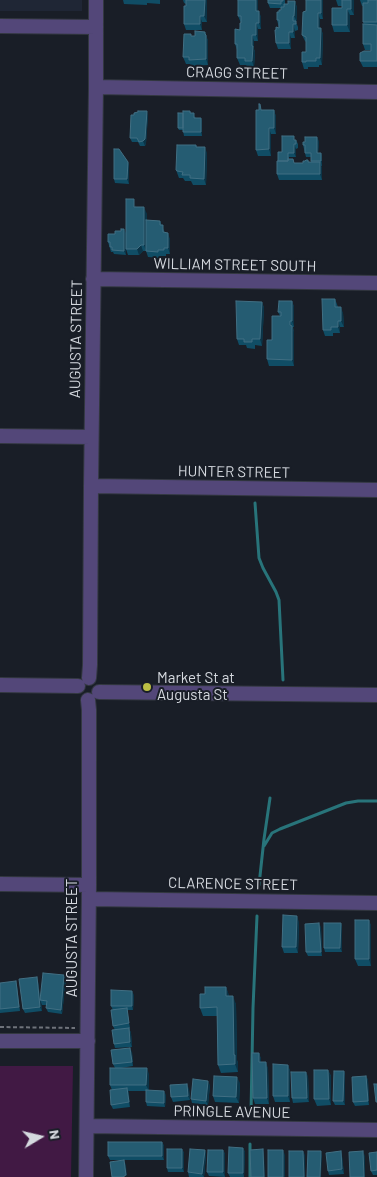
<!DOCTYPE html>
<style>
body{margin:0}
#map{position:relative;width:377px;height:1177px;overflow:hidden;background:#191e27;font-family:Barlow,sans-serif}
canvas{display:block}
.north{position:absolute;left:15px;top:1112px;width:50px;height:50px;-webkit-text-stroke:4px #191e27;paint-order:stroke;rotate:81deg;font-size:14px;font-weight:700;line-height:20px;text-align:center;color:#d5d9df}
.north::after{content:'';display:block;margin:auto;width:18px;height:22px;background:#d5d9df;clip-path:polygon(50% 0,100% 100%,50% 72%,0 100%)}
</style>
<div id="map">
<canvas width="377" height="1177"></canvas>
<div class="north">N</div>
</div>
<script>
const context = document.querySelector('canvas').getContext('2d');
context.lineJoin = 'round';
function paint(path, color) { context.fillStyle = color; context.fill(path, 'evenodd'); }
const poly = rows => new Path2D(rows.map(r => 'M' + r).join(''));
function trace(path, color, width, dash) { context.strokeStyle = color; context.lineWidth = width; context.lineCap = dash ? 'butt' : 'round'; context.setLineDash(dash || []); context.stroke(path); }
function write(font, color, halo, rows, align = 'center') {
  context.font = font + ' Barlow,sans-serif'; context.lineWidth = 4; context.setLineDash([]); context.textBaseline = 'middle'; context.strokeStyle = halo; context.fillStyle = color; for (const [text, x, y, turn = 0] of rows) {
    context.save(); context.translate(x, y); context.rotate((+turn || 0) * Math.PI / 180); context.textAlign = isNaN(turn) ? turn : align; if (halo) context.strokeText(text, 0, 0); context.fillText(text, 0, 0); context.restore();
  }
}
paint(poly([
 [0,0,82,0,82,11,0,11]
]), '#1f2635');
paint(poly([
 [0,1066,73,1066,71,1177,0,1177]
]), '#411944');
trace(poly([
 [255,503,259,558,263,568,276,592,279,600,283,680],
 [264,846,272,833,280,829,346,803,358,801,377,801],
 [259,885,264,839,270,798],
 [251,1113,253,1008,257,916],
 [250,1177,250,1144]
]), '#28747a', 3);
const minor = poly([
 [0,26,96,27],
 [96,87,377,92],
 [93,279,377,283],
 [0,436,91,437],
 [91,486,377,490],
 [89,678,90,665,91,486,96,87,96,0],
 [0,685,78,686],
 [99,692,377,695],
 [0,884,89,885],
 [89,899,377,903],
 [0,1041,88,1041],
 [87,1126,377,1130],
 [86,1177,89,885,89,710,88,700]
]);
trace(minor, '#333841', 16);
trace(poly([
 [0,1027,75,1028]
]), '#6f737b', 2, [4, 2.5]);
trace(minor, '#534779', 14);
paint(poly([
 [120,0,160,0,160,4,147,3,147,5,124,4,123,0],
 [183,0,207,0,207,22,202,22,202,30,186,30,184,24,186,4,184,3],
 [238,0,258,0,258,11,261,17,261,29,258,29,258,41,254,41,254,49,255,52,254,67,247,67,246,65,240,65,237,58,237,50,235,44,241,23,238,16],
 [268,0,289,0,285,0,285,4,288,4,295,1,297,8,296,22,298,27,298,30,295,31,295,38,291,38,291,49,278,49,276,43,276,30,279,28,277,20,279,12,281,10,281,8,270,8,268,3],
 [323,0,323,19,320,19,320,28,323,34,322,65,319,65,319,67,308,67,308,69,304,69,302,62,306,52,306,42,305,41,302,35,306,11],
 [336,0,354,0,354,15,350,15,350,32,334,32,332,25,342,8,342,6,338,6],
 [357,0,377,0,377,67,363,67,360,61,371,50,365,50,363,44,364,24,363,22,363,6,362,6,360,0],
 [205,32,208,41,208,65,191,66,190,64,186,64,183,57,191,36,195,36],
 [262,110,274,110,276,117,276,134,271,134,271,156,258,156,256,150],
 [190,111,191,113,196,118,201,118,202,122,202,136,184,136,183,130,179,130,178,128,183,113],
 [148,115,146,143,145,146,140,146,138,142,132,142,130,138],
 [296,140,298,144,298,148,296,149,296,157,289,157,289,159,294,163,303,163,308,160,309,162,311,162,311,157,306,157,303,145,319,141,318,153,321,153,322,157,322,166,321,166,322,168,322,180,279,180,277,174,278,161,282,152],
 [196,145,197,147,207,153,206,185,193,185,191,181,185,181,183,178,179,178,176,170],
 [128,162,129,166,129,184,115,183,114,179],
 [136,205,136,207,147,214,147,220,160,221,165,233,170,239,170,254,166,254,166,256,160,256,160,258,148,257,146,251,143,251,139,255,128,255,126,249],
 [126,233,126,255,114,254,113,252,111,252,108,242],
 [335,299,338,307,343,313,344,327,340,327,340,333,333,333,333,336,325,336,323,330],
 [292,301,294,307,294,327,293,327,294,332,294,366,269,366,267,359,272,340,280,316,278,312],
 [262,302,264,308,262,346,255,345,255,349,247,348,246,345,239,345,237,339],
 [369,920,371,926,371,966,358,966,355,959],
 [299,922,298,953,284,953,282,947],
 [341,923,342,927,342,952,325,952,324,948],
 [321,927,322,956,308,956,306,952],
 [66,979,62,1014,48,1012,46,1008,47,1005,42,1005,41,1002,42,1011,25,1013,23,1009,38,981,40,998],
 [0,983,17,986,20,1011,0,1013],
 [226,987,229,996,236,1004,237,1060,238,1063,238,1072,221,1073,218,1065,217,1016,203,1016,200,1008,205,994],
 [134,995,133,1010,127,1010,130,1028,119,1029,129,1028,131,1033,132,1047,115,1048,114,1044,115,1030,113,1026,113,1010,111,1006],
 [132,1052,133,1066,121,1068,149,1074,149,1091,166,1095,165,1107,147,1106,146,1102,146,1091,128,1091,130,1107,113,1109,111,1105,112,1090,110,1085,115,1068,113,1064],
 [259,1053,261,1059,261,1062,268,1068,269,1104,255,1104,253,1098],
 [288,1065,290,1071,290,1102,275,1102,273,1096],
 [328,1070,331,1076,331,1105,317,1106,314,1099],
 [344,1071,345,1075,345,1105,335,1105,333,1101],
 [308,1076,309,1102,293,1103,292,1098],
 [366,1076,368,1080,369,1105,355,1106,353,1102],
 [240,1083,239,1103,215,1102,213,1096],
 [210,1085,208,1105,192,1103,191,1099],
 [189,1089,190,1100,173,1102,171,1097],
 [162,1142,164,1146,164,1160,110,1160,108,1156],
 [243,1148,245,1152,244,1177,230,1177,228,1173],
 [182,1149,184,1153,184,1172,168,1172,167,1168],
 [205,1150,206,1155,204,1177,189,1177,188,1172],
 [223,1150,225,1154,225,1177,209,1176,207,1172],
 [341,1151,342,1156,344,1174,329,1175,328,1171],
 [377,1152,377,1175,373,1175,371,1171]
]), '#104d65');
paint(poly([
 [205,0,207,0,207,22,204,16],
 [256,0,258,0,258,17,256,11],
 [321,0,323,0,323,19,321,13],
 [351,0,354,0,354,15,351,9],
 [295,1,297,8,297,22,294,16],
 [347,9,350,15,350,32,347,25],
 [259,11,261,17,261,29,259,23],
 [318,13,320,19,320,34,318,28],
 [200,16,202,22,202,30,200,24],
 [256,23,258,29,258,41,256,35],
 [293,24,295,31,295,38,293,32],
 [321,28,323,34,322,65,320,58],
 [205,32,208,41,208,65,206,59],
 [289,32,291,38,291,49,289,43],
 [252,35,254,41,254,49,255,52,254,67,252,61],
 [274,110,276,117,276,134,274,128],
 [147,111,148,115,146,143,145,146,143,141],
 [201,118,202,122,202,136,201,132],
 [269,128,271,134,271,156,269,149],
 [317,137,319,141,318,157,317,153],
 [294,144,296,149,296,157,294,153],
 [205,147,207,153,206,185,204,179],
 [321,153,322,157,322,166,321,161],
 [128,162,129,166,129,184,127,179],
 [320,162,322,168,322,180,320,174],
 [144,207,147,214,146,251,144,245],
 [124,229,126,233,126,255,124,251],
 [168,233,170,239,170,254,168,248],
 [141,245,143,251,139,255,137,249],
 [292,301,294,307,294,327,292,321],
 [262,302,264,308,262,346,260,339],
 [341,307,343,313,344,327,341,321],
 [290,321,294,332,294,366,292,360],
 [338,321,340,327,340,333,338,327],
 [297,916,299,922,298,953,296,947],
 [369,920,371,926,371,966,369,959],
 [319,923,321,927,322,956,321,952],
 [341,923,342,927,342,952,340,948],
 [64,975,66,979,62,1014,61,1010],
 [37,977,38,981,42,1011,40,1007],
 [226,987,229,995,229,1004,226,996],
 [132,991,134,995,133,1010,132,1006],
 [233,996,236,1004,237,1060,238,1063,238,1072,235,1064,234,1055],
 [129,1028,131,1033,132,1047,130,1042],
 [130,1048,132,1052,133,1066,132,1062],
 [259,1053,261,1059,261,1068,259,1062],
 [266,1062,268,1068,269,1104,267,1098],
 [288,1065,290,1071,290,1102,288,1096],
 [147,1068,149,1074,149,1091,146,1085],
 [328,1070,331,1076,331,1105,329,1099],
 [344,1071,345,1075,345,1105,343,1101],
 [306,1072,308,1076,309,1102,307,1098],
 [366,1076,368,1080,369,1105,368,1101],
 [237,1077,240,1083,239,1103,236,1097],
 [208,1081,210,1085,208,1105,206,1101],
 [187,1084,189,1089,190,1100,188,1096],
 [127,1088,129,1092,130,1107,129,1102],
 [164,1091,166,1095,165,1107,164,1103],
 [162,1142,164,1146,164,1160,162,1156],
 [243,1148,245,1152,244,1177,243,1173],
 [182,1149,184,1153,184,1172,182,1168],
 [263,1149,264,1153,265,1177,264,1177],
 [205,1150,206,1155,204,1177,202,1174],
 [223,1150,225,1154,225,1177,223,1172],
 [283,1150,285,1155,285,1177,283,1177],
 [303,1151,305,1155,305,1177,304,1177],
 [321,1151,322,1156,321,1177,320,1177],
 [341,1151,342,1156,344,1174,342,1169],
 [363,1151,365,1156,365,1177,364,1177],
 [124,1160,126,1165,127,1177,126,1175]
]), '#0b3447');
const building = poly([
 [186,0,205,0,204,16,200,16,200,24,184,24,184,6,186,6,186,0],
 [238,0,256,0,256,11,259,11,259,23,256,23,256,35,252,35,252,46,253,46,252,61,245,61,245,58,237,58,237,44,235,44,235,29,240,30,240,23,241,23,241,16,238,16,238,0],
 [268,0,283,0,283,1,281,1,281,4,268,3,268,0],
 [306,0,321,0,321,13,318,13,318,28,321,28,320,58,316,58,316,61,306,61,306,62,302,62,302,52,306,52,306,37,302,35,303,12,306,11,306,0],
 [342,0,351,0,351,9,347,9,347,25,332,25,332,8,342,8,342,0],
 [368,0,377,0,377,22,363,22,363,3,368,3,368,0],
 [288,1,295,1,294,16,293,16,293,21,296,21,296,24,293,24,293,32,289,32,289,43,276,43,275,30,276,30,276,27,279,28,279,20,277,20,277,12,279,12,279,10,281,10,281,7,284,7,284,4,288,4,288,1],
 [363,24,377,25,377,61,360,61,360,53,364,51,371,51,371,44,363,44,363,24],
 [195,31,205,32,205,34,206,35,206,59,189,60,189,57,183,57,184,34,191,34,191,36,195,36,195,31],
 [259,104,260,104,261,110,274,110,274,128,269,128,269,149,256,150,256,110,259,110,259,104],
 [138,111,147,111,145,139,143,141,139,142,137,138,130,138,131,115,134,115,134,113,138,112,138,111],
 [183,111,190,111,190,113,194,113,194,118,201,118,201,132,183,132,183,111],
 [178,113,183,113,183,128,178,128,178,113],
 [282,136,294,136,294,140,296,140,296,144,294,144,294,153,288,153,288,161,278,161,278,152,282,152,282,136],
 [305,137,317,137,317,153,321,153,321,161,311,161,311,153,305,153,305,145,303,145,303,142,305,142,305,137],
 [177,145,196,145,196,147,205,147,204,179,190,178,190,175,182,175,183,172,177,171,176,170,177,145],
 [114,149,119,149,128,162,127,179,114,179,114,149],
 [288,159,293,159,294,163,303,163,303,161,305,161,306,160,308,160,308,162,320,162,320,174,277,174,277,161,288,161,288,159],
 [126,199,134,199,134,207,144,207,144,245,141,245,137,249,126,249,126,199],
 [146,220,160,221,160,225,163,225,163,232,168,233,168,248,164,248,164,250,158,250,158,252,146,251,146,220],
 [121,229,124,229,124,251,112,250,112,247,110,247,110,242,108,242,108,234,115,234,115,231,121,231,121,229],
 [322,299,335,299,335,307,341,307,341,321,338,321,338,327,331,327,331,330,323,330,322,299],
 [236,301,262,302,260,339,252,339,252,342,244,342,244,339,237,339,236,301],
 [279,301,292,301,292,321,290,321,290,325,292,326,292,360,267,359,267,340,272,340,272,316,281,316,281,312,278,312,279,301],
 [283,915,297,916,296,947,282,947,283,915],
 [355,920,369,920,369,959,355,959,355,920],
 [319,923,321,952,306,952,305,924,319,923],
 [324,923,341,923,340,948,324,948,324,923],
 [43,973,64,975,61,1010,46,1008,47,1001,40,1000,43,973],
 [37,977,40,1007,23,1009,19,979,37,977],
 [16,981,19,1007,0,1009,0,983,16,981],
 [205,987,226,987,226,996,233,996,234,1055,235,1055,235,1064,218,1065,217,1007,200,1008,200,994,205,994,205,987],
 [111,990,132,991,132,1006,111,1006,111,990],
 [127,1008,129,1023,113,1026,111,1010,127,1008],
 [129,1028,130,1042,114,1044,112,1030,129,1028],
 [130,1048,132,1062,113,1064,111,1050,130,1048],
 [252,1053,259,1053,259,1062,266,1062,267,1098,253,1098,252,1053],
 [273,1064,288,1065,288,1096,273,1096,273,1064],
 [110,1068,147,1068,146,1085,110,1085,110,1068],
 [314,1070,328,1070,329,1099,314,1099,314,1070],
 [334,1071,344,1071,343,1101,333,1101,334,1071],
 [291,1072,306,1072,307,1098,292,1098,291,1072],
 [214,1076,237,1077,236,1097,213,1096,214,1076],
 [366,1076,368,1101,353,1102,352,1077,366,1076],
 [193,1079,208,1081,206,1101,191,1099,193,1079],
 [187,1084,188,1096,171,1097,170,1085,187,1084],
 [374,1084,377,1084,377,1102,376,1102,374,1084],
 [127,1088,129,1102,111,1105,110,1090,127,1088],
 [146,1090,164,1091,164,1103,146,1102,146,1090],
 [108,1142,162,1142,162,1156,108,1156,108,1142],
 [229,1147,243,1148,243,1173,228,1173,229,1147],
 [167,1149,182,1149,182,1168,167,1168,167,1149],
 [190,1149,205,1150,202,1174,188,1172,190,1149],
 [263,1149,264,1177,251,1177,250,1150,263,1149],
 [208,1150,223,1150,223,1172,207,1172,208,1150],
 [268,1150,283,1150,283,1177,268,1177,268,1150],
 [289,1151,303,1151,304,1177,289,1177,289,1151],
 [308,1151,321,1151,320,1177,307,1177,308,1151],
 [341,1151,342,1169,328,1171,326,1153,341,1151],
 [363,1151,364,1177,350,1177,349,1152,363,1151],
 [377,1152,377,1170,371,1171,369,1153,377,1152],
 [124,1160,126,1175,124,1176,124,1177,112,1177,110,1162,124,1160]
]);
paint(building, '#255c72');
trace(building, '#416f83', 1);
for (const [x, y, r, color] of [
 [147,687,5,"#bcbf44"]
]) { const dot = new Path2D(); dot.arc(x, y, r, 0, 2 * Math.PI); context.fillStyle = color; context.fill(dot); trace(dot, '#191e27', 2); }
write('15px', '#d5d9df', '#191e27', [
 ["CRAGG STREET",237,73,1],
 ["WILLIAM STREET SOUTH",235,265,1],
 ["AUGUSTA STREET",76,339,-89],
 ["HUNTER STREET",234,472,1],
 ["CLARENCE STREET",233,884,1],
 ["AUGUSTA STREET",72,938,-90],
 ["PRINGLE AVENUE",232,1112,1]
]);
write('15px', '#d5d9df', '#191e27', [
 ["Market St at",157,678],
 ["Augusta St",157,695]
], 'left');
</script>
